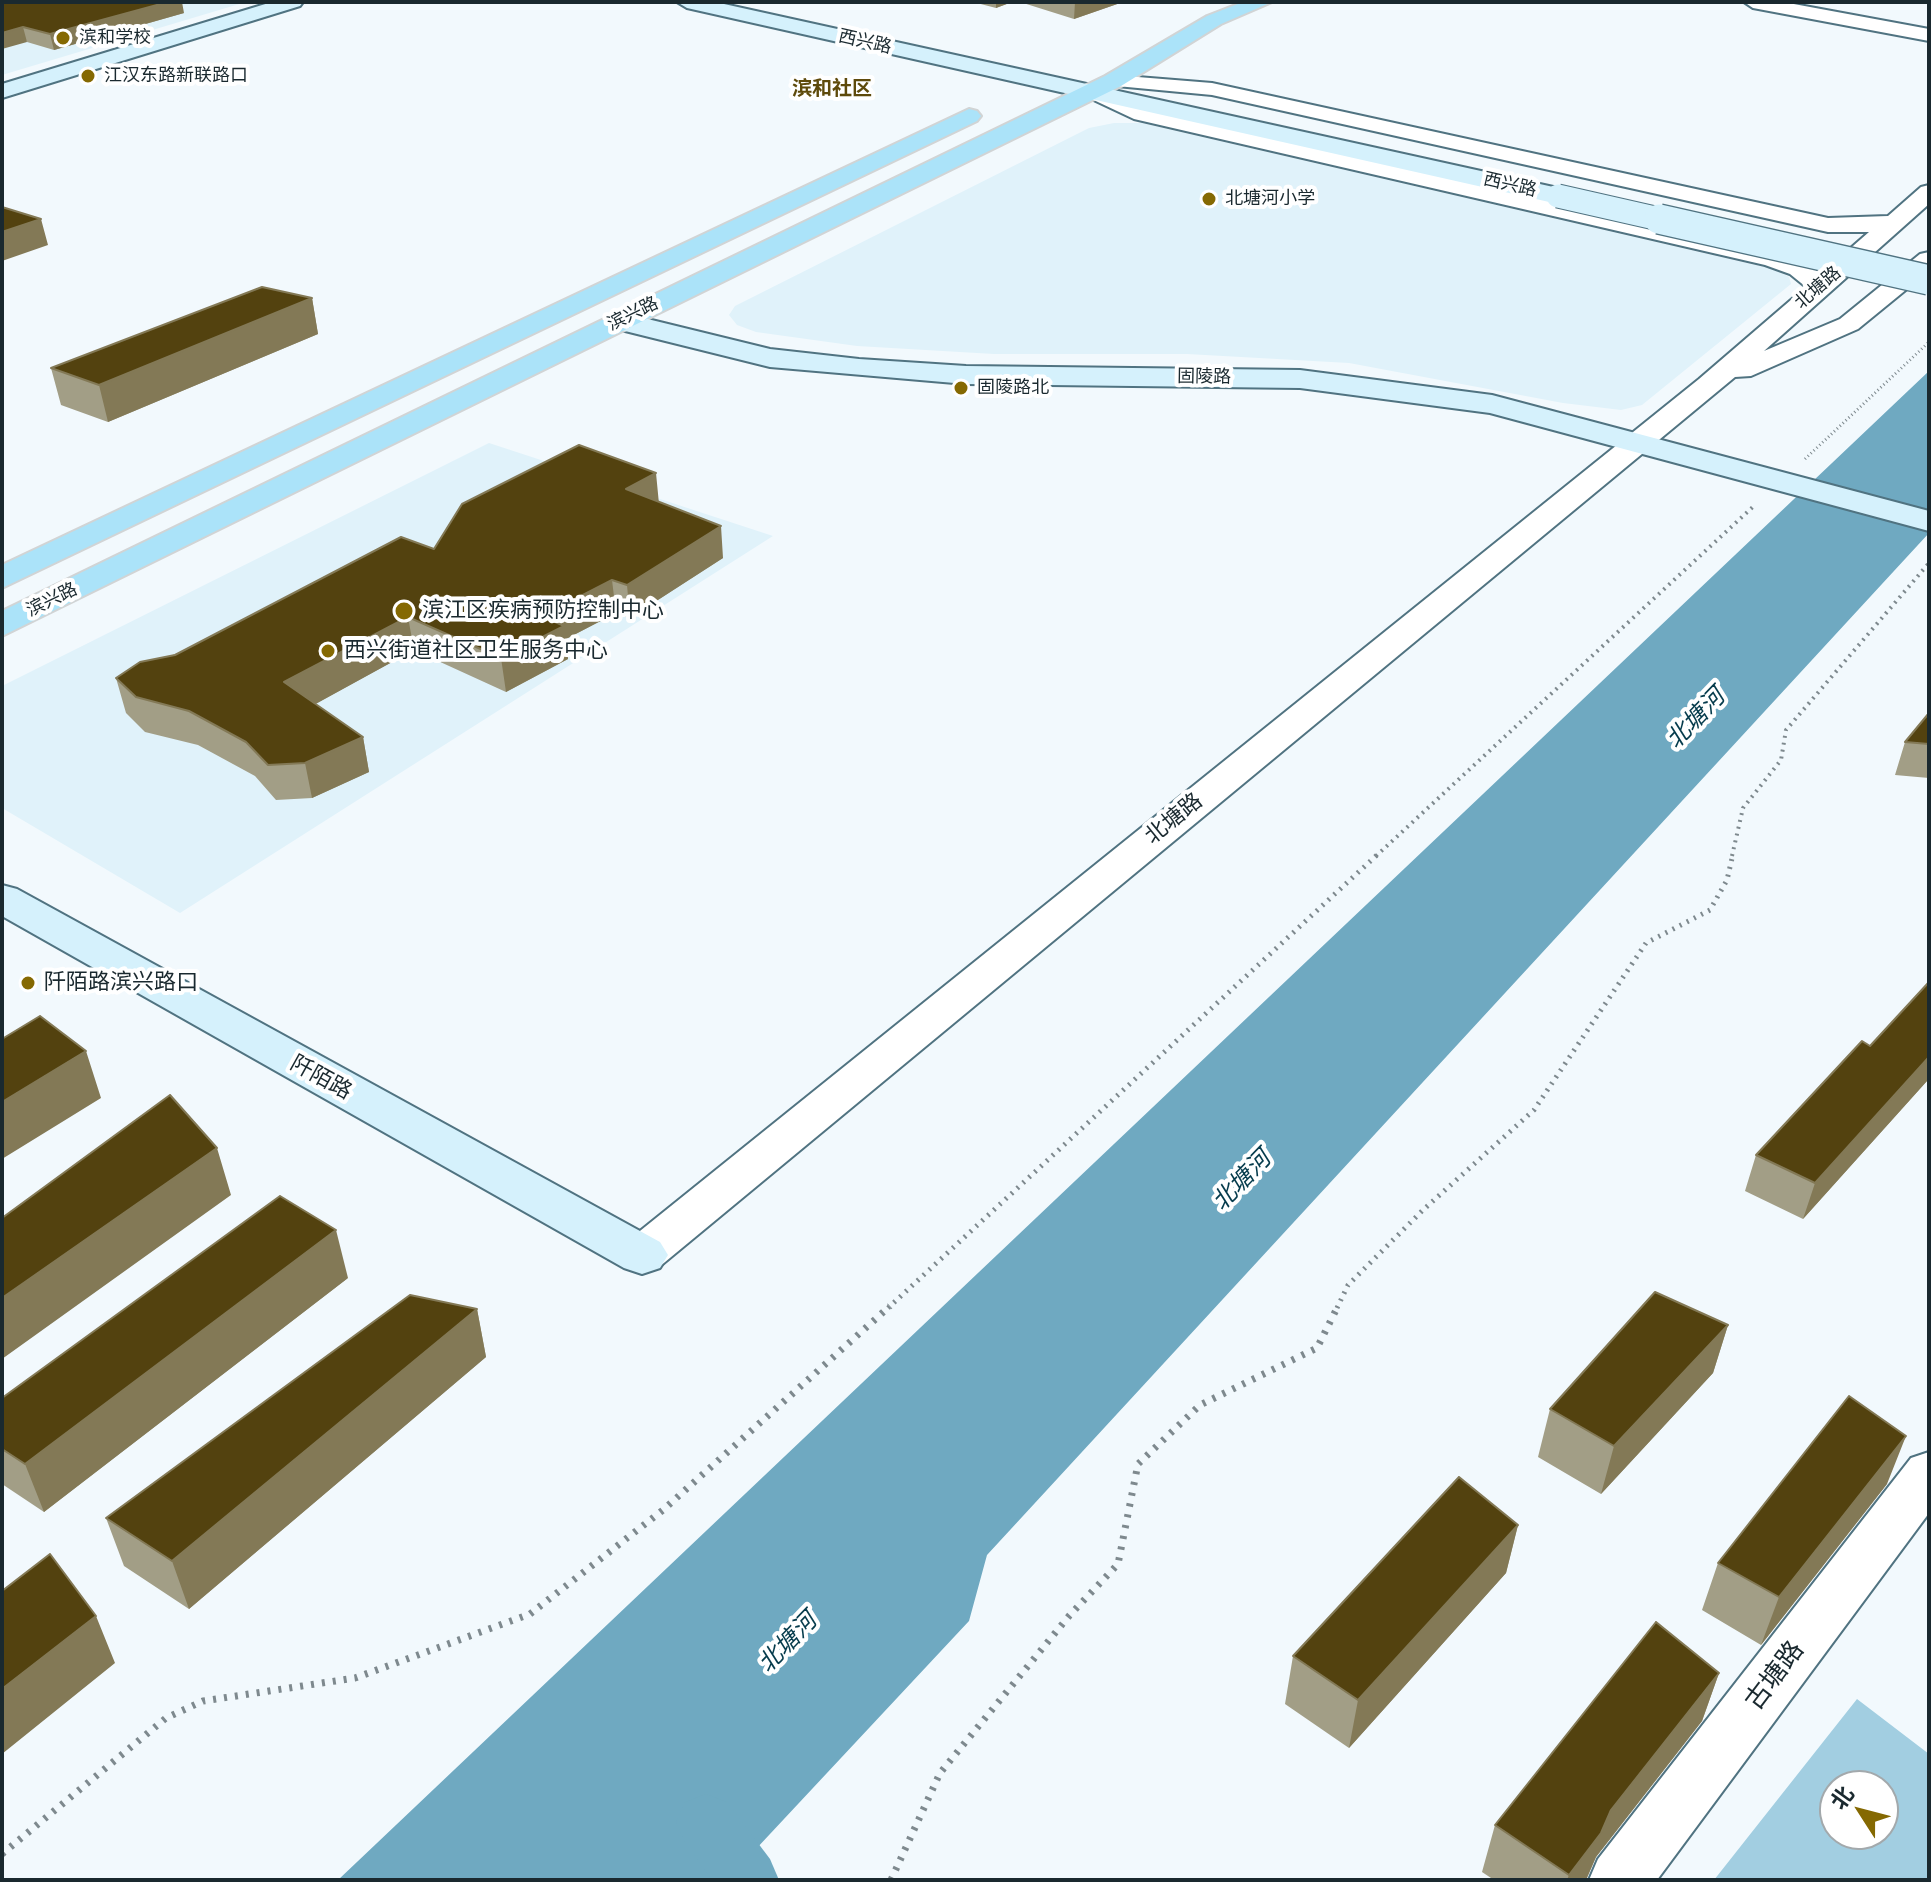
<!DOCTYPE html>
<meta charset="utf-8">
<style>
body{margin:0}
#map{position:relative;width:1931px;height:1882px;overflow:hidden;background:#f2f9fd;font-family:"Noto Sans","Noto Sans SC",sans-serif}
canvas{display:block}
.frame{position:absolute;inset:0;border:4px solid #1a292f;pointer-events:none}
.north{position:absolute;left:1819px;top:1770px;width:80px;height:80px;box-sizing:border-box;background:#fff;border:2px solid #a3a9ac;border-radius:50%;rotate:306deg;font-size:22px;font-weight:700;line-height:32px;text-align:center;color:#1a292f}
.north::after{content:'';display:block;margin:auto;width:28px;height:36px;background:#856902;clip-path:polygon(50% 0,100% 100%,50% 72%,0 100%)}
</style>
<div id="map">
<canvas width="1931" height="1882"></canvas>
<div class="frame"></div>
<div class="north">北</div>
</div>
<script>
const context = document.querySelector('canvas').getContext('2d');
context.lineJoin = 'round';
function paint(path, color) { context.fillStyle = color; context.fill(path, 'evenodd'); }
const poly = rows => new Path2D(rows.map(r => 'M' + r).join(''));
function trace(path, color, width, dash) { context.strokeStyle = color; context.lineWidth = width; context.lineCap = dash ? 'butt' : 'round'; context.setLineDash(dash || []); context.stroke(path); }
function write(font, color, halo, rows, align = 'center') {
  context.font = font + ' "Noto Sans","Noto Sans SC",sans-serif'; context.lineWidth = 8; context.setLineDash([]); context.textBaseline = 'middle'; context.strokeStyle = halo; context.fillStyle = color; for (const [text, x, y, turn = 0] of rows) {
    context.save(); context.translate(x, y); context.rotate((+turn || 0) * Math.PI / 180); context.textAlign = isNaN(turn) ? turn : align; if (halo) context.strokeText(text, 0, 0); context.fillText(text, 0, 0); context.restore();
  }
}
paint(poly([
 [2,2,246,2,2,75],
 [1114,123,1142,123,1777,270,1789,277,1791,284,1642,405,1621,410,1563,403,1349,363,1187,354,994,354,857,346,756,332,737,325,729,315,735,306,1089,128],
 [489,443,773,536,180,913,2,808,2,686]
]), '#e0f2fa');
paint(poly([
 [1857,1699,1929,1754,1929,1880,1714,1880],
 [1835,1786,1883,1786,1883,1834,1835,1834]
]), '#a2cee1');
paint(poly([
 [1929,371,1929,533,987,1555,969,1621,727,1880,338,1880]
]), '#6fa9c1');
paint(poly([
 [706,1794,727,1802,770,1859,779,1880,712,1880,685,1842,676,1822,685,1802,706,1794]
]), '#6fa9c1');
const street = poly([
 [1744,2,1783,2,1929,29,1929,41,1753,8,1744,2],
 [1113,75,1212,83,1828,218,1888,216,1921,187,1929,185,1929,204,1764,351,1840,319,1920,254,1929,252,1929,271,1858,329,1751,376,1735,377,659,1267,642,1272,625,1267,618,1255,625,1243,1699,379,1806,287,1790,274,1765,265,1134,119,1083,95,1080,91,1083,87,1097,87,1148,110,1782,254,1808,264,1821,274,1869,232,1828,232,1212,95,1106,85,1103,81,1106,77,1113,75],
 [1929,1452,1929,1513,1657,1880,1589,1880,1598,1859,1911,1458,1929,1452]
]);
const secondary = poly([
 [272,2,303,2,300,6,2,98,2,84,272,2],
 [677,2,715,2,1558,188,1571,196,1558,204,687,8,677,2],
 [619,312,770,349,859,359,966,366,1300,370,1492,395,1929,511,1929,531,1490,413,1300,388,966,384,770,367,609,327,605,321,609,315,619,312],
 [2,885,17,889,660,1242,668,1255,660,1268,642,1274,624,1268,2,916,2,885]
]);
const primary = poly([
 [1243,2,1272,2,1221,24,1121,86,2,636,2,611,1105,76,1207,16,1243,2],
 [969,109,977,111,981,116,977,121,2,588,2,565,969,109]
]);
trace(street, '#507381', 4);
trace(secondary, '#507381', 4);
trace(primary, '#d1d4d5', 4);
trace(poly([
 [1805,459,1929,342]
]), '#7e898e', 3, [1, 3]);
trace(poly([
 [1376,856,1756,504],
 [1732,856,1743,808,1781,760,1786,730,1929,563]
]), '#7e898e', 4, [2, 5]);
trace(poly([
 [888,1308,1378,854],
 [1337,1308,1348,1285,1423,1210,1534,1110,1646,943,1710,910,1727,880,1733,854]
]), '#7e898e', 5, [2, 6]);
trace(poly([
 [2,1854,166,1718,203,1701,355,1678,530,1614,663,1510,890,1306],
 [891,1880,940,1773,1069,1616,1118,1564,1138,1464,1200,1405,1317,1348,1338,1306]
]), '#7e898e', 7, [3, 8]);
paint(street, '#fff');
paint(secondary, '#d5f1fc');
paint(primary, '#abe3f9');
const secondaryBridgeFar1 = poly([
 [1558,196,1668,221]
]);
const secondaryBridge = poly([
 [1659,219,1929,280]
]);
trace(secondaryBridgeFar1, '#507381', 25, []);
trace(secondaryBridge, '#507381', 32, []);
trace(secondaryBridgeFar1, '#d5f1fc', 23);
trace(secondaryBridge, '#d5f1fc', 29);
paint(poly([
 [2,2,184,13,54,50,27,42],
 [973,2,1012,2,996,8],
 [1020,2,1123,2,1074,19],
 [312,298,318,334,108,422,61,405,51,368],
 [659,502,723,558,630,618,616,613,566,639,568,659,506,692,414,650,315,704,363,737,369,772,312,798,276,800,255,776,198,745,145,732,126,713,116,678,434,549],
 [1929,713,1929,778,1895,775,1905,742],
 [1929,982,1929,1082,1927,1081,1803,1219,1745,1191,1756,1155,1870,1046],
 [348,1278,44,1512,2,1484,2,1398],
 [477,1309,486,1357,189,1609,124,1566,106,1518],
 [1728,1325,1713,1373,1601,1494,1538,1457,1550,1409],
 [1887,1484,1761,1645,1702,1610,1718,1563],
 [1518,1525,1506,1573,1349,1748,1285,1704,1293,1656],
 [1719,1673,1702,1721,1596,1857,1586,1880,1494,1880,1482,1872,1495,1825]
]), '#a29e86');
paint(poly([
 [168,2,182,2,184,13,54,50,50,34],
 [996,2,1012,2,996,8],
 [1075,2,1123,2,1074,19],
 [23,27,27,42,2,49,2,33],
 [41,219,48,245,2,261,2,232],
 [312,298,318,334,108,422,99,385],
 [656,473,659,504,626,489],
 [721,526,723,558,630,618,627,585],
 [612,580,616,613,566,639,568,659,506,692,501,658,542,616],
 [408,617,414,650,292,717,284,682],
 [363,737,369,772,312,798,305,763],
 [86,1051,101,1098,2,1159,2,1102],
 [1929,1057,1929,1075,1927,1081,1803,1219,1815,1183],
 [217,1148,231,1195,2,1359,2,1298],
 [336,1230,348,1278,44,1512,25,1464],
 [477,1309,486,1357,189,1609,172,1561],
 [1728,1325,1713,1373,1601,1494,1614,1446],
 [1906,1436,1887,1484,1761,1645,1779,1597],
 [1518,1525,1506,1573,1349,1748,1358,1700],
 [96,1616,115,1663,2,1754,2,1689],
 [1719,1673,1702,1721,1596,1857,1586,1880,1567,1880,1569,1875,1611,1810]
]), '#837956');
const building = poly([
 [2,2,168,2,50,34,23,27,2,33,2,2],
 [2,207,41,219,2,232,2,207],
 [262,287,312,298,99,385,51,368,262,287],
 [579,445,656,473,626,489,721,526,627,585,612,580,542,616,564,626,501,658,408,617,284,682,363,737,305,763,268,765,246,742,189,711,136,697,116,678,140,662,175,655,401,537,434,549,462,504,579,445],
 [1929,713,1929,744,1905,742,1929,713],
 [1929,982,1929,1057,1815,1183,1756,1155,1862,1041,1870,1046,1929,982],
 [40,1016,86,1051,2,1102,2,1039,40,1016],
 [170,1095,217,1148,2,1298,2,1218,170,1095],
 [280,1196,336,1230,25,1464,2,1449,2,1398,280,1196],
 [1655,1292,1728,1325,1614,1446,1550,1409,1655,1292],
 [410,1295,477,1309,172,1561,106,1518,410,1295],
 [1849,1396,1906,1436,1779,1597,1718,1563,1849,1396],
 [1459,1477,1518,1525,1358,1700,1293,1656,1459,1477],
 [50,1554,96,1616,2,1689,2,1591,50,1554],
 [1656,1622,1719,1673,1611,1810,1601,1833,1569,1875,1495,1825,1656,1622]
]);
paint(building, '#53420f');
trace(building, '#837956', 2);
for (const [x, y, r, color] of [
 [63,38,8,"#856902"],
 [88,76,8,"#856902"],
 [1209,199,8,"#856902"],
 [961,388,8,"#856902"],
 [404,611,10,"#856902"],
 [328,651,8,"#856902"],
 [28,983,8,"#856902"]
]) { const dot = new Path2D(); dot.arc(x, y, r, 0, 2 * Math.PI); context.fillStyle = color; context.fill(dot); trace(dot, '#fff', 3); }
write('18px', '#1a292f', '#fff', [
 ["滨和学校",79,38],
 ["江汉东路新联路口",104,76],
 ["北塘河小学",1225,199],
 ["固陵路北",977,388]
], 'left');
write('18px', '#1a292f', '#fff', [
 ["西兴路",865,42,13],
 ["西兴路",1510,185,13],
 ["北塘路",1818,288,-41],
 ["滨兴路",633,314,-26],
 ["固陵路",1204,377,1],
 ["滨兴路",52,600,-26]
]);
write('bold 20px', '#5e4a0b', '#fff', [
 ["滨和社区",832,89]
]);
write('22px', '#1a292f', '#fff', [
 ["滨江区疾病预防控制中心",422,611],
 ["西兴街道社区卫生服务中心",344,651],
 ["阡陌路滨兴路口",44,983]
], 'left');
write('22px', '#1a292f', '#fff', [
 ["北塘路",1174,819,-39],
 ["阡陌路",321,1078,29]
]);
write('italic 24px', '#053b4c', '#fff', [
 ["北塘河",1696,719,-46],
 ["北塘河",1242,1181,-46],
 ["北塘河",788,1643,-46]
]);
write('26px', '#1a292f', '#fff', [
 ["古塘路",1775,1676,-53]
]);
</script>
